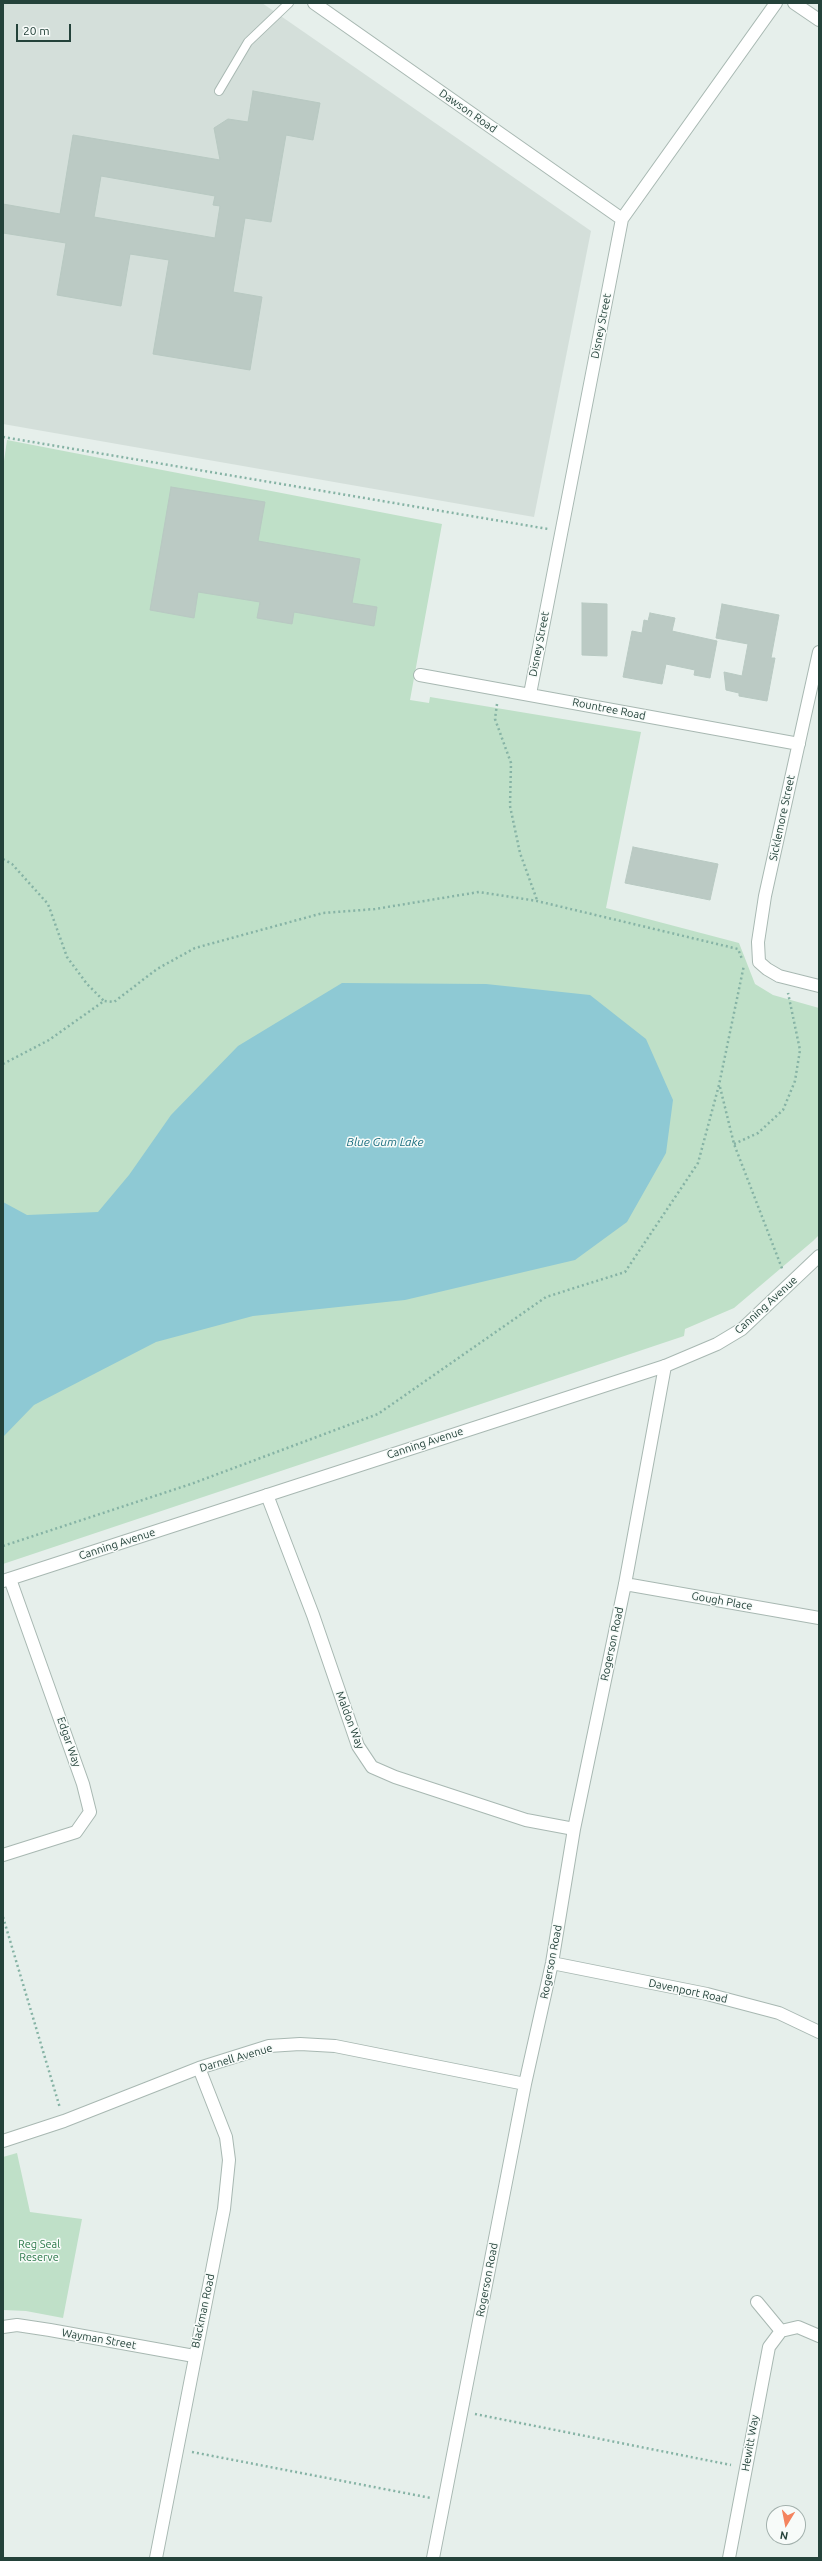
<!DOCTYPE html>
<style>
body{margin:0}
#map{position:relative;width:822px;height:2561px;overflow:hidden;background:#e6efeb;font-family:Ubuntu,sans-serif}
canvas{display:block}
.frame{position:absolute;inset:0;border:4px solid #24423a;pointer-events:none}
.north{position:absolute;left:766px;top:2505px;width:40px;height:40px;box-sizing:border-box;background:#f7fbf9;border:1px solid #a3b1ad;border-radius:50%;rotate:190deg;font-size:11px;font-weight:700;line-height:16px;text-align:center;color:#24423a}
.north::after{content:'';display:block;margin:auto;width:14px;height:18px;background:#f4845f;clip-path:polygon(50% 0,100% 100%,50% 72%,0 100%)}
.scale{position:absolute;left:16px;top:24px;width:55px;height:18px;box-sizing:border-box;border:2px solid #24423a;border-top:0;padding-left:5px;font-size:12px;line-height:14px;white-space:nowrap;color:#24423a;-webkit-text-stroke:3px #f7fbf9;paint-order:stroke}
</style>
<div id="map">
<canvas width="822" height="2561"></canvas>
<div class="frame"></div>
<div class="north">N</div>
<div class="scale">20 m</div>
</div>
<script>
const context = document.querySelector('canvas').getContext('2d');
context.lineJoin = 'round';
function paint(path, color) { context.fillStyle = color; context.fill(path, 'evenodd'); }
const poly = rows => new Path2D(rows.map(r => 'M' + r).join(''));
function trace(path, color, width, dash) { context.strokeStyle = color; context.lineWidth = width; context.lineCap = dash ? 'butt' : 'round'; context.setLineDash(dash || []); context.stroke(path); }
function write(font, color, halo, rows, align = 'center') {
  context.font = font + ' Ubuntu,sans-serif'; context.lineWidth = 3; context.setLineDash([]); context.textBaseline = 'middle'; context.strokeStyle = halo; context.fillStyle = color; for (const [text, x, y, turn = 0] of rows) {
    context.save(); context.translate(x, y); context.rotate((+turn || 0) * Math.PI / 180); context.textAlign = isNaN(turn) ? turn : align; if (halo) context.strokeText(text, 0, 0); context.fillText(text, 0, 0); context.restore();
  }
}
paint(poly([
 [3,3,262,3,591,231,534,517,3,424]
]), '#d4dfda');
paint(poly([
 [7,440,442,524,410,700,429,703,430,697,641,732,606,908,739,943,755,984,773,995,819,1008,819,1235,813,1241,734,1308,685,1329,684,1336,3,1564,3,468],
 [17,2153,30,2212,82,2219,63,2318,26,2311,3,2310,3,2157]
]), '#bfe0c8');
paint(poly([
 [342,983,486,984,590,995,646,1039,673,1100,666,1153,627,1222,575,1260,405,1300,253,1316,156,1342,34,1405,3,1437,3,1202,27,1215,98,1212,129,1175,171,1115,238,1046]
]), '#8ec9d4');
const building = poly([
 [253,91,320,103,313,140,286,135,271,222,245,218,233,292,262,297,250,370,153,354,169,260,130,254,121,306,57,295,66,243,3,233,3,204,60,214,73,135,220,160,214,128,228,119,248,122,253,91],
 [101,176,215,196,213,205,220,206,215,238,94,217,101,176],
 [171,487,265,502,258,541,360,559,352,603,377,607,374,626,294,612,292,624,257,618,260,602,198,592,194,618,150,610,171,487],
 [582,603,607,604,607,656,582,655,582,603],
 [722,604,779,615,771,658,775,658,767,701,739,696,739,693,726,690,724,672,742,676,748,644,716,638,722,604],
 [650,613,675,618,672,631,717,641,710,678,694,675,695,670,666,664,662,684,623,677,632,631,642,633,644,620,648,621,650,613],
 [633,847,718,864,710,900,625,883,633,847]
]);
paint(building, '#bbcac4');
trace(building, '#b8c9c2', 1);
const service = poly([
 [219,91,248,42,289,3]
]);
const minor = poly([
 [314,3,622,219],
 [794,3,819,20],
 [819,652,765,896,758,942,759,962,767,969,779,976,819,986],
 [420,675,799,744],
 [530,694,622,219,776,3],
 [267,1495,313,1615,358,1746,372,1767,395,1777,526,1820,574,1829],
 [625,1584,819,1618],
 [3,1855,76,1832,90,1812,83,1784,10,1579],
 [552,1963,707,1994,779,2013,819,2032],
 [3,2141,64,2121,199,2068,269,2046,300,2044,335,2046,525,2084],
 [757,2302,781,2331],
 [3,2327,17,2325,50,2330,194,2356],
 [156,2558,224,2209,229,2160,226,2137,199,2068],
 [433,2558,525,2084,552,1963,574,1829,625,1584,665,1366],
 [729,2558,769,2347,781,2331,798,2327,819,2336]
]);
const tertiary = poly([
 [3,1581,665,1366,717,1344,742,1329,819,1256]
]);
trace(service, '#a8b8b2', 10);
trace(minor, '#a8b8b2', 14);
trace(tertiary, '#a8b8b2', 14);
trace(poly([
 [3,437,548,529],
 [497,704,495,719,511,763,510,806,520,853,537,900],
 [3,859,12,864,48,904,67,957,87,984,104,1001],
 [3,1064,49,1040,104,1001,114,1002,157,969,195,948,323,913,375,909,479,892,537,901,738,949,742,959],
 [720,1087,734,1144,783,1271],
 [734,1144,758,1133,783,1110,795,1081,800,1050,788,993],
 [3,1546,191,1484,378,1414,546,1297,625,1272,698,1163,719,1085,744,965],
 [3,1917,60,2108],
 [475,2414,731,2465],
 [192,2452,431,2498]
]), '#86b3a5', 2.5, [2, 3]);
trace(service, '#fff', 8);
trace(minor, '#fff', 12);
trace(tertiary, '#fff', 12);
write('11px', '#24423a', '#f7fbf9', [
 ["Dawson Road",468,111,35],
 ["Disney Street",601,326,-79],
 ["Disney Street",539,644,-79],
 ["Rountree Road",609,709,11],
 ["Sicklemore Street",782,818,-78],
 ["Canning Avenue",766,1305,-42],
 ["Canning Avenue",425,1443,-18],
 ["Canning Avenue",117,1544,-18],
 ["Gough Place",722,1601,10],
 ["Rogerson Road",612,1644,-78],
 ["Maldon Way",350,1720,69],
 ["Edgar Way",69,1742,71],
 ["Rogerson Road",551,1962,-79],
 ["Davenport Road",688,1991,12],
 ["Darnell Avenue",236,2058,-16],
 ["Rogerson Road",487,2280,-79],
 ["Blackman Road",203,2311,-78],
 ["Wayman Street",99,2339,10],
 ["Hewitt Way",750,2443,-80]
]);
write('11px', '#2d7a4b', '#f7fbf9', [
 ["Reg Seal",39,2244],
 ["Reserve",39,2257]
]);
write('italic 12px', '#1c6f80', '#f7fbf9', [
 ["Blue Gum Lake",385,1142]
]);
</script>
